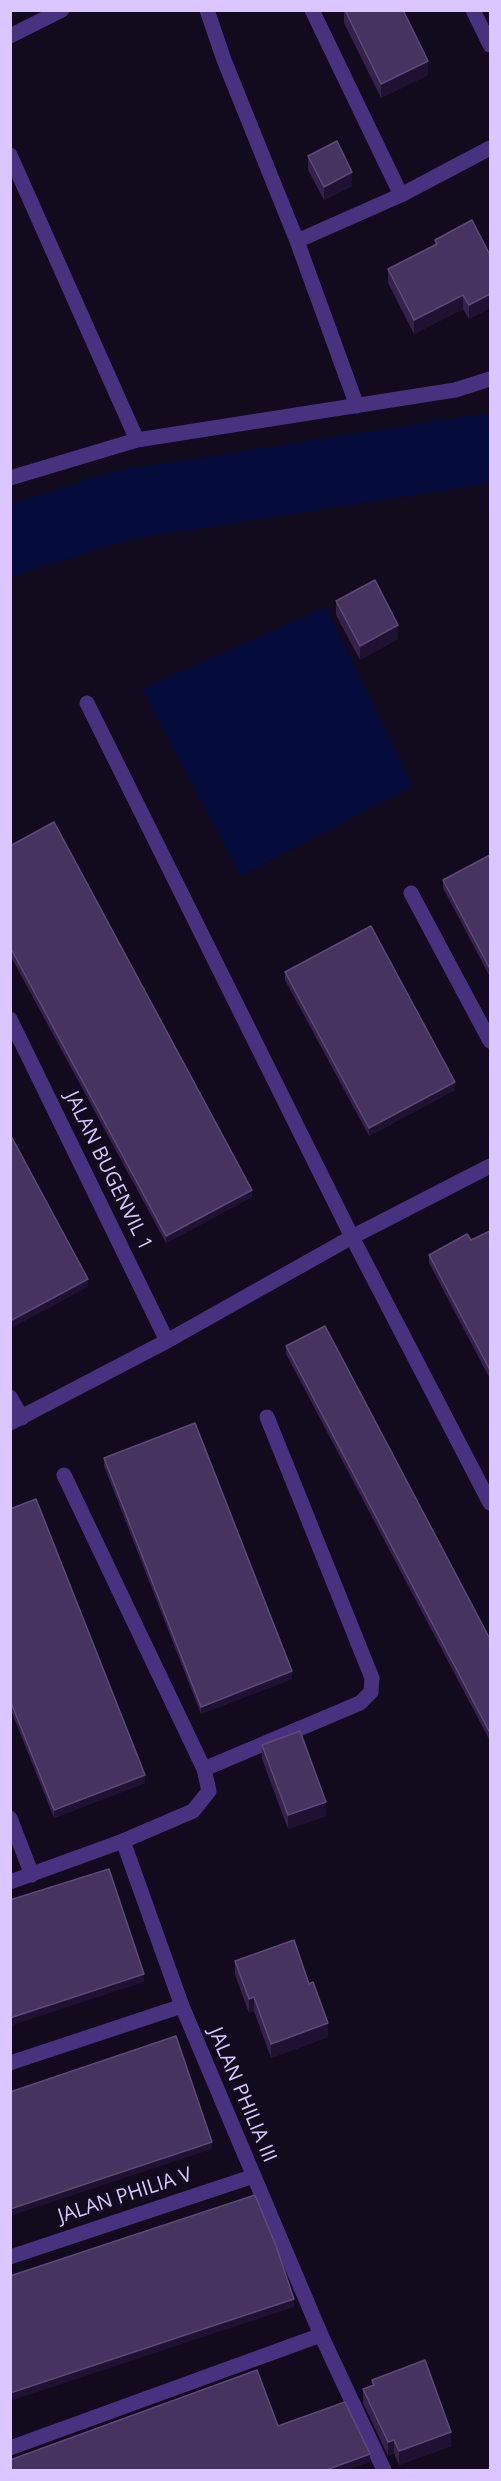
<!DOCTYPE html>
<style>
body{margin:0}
#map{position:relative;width:501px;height:2481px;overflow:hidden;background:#120a1d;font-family:"Open Sans",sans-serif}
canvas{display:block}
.frame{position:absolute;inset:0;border:12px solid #dbc6ff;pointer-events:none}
</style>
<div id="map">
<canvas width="501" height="2481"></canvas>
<div class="frame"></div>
</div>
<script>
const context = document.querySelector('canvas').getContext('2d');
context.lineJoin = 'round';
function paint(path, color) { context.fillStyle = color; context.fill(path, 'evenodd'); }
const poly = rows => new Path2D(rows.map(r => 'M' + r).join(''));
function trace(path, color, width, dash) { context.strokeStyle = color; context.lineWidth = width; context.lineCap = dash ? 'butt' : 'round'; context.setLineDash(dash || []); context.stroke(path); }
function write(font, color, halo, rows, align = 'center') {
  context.font = font + ' "Open Sans",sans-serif'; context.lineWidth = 6; context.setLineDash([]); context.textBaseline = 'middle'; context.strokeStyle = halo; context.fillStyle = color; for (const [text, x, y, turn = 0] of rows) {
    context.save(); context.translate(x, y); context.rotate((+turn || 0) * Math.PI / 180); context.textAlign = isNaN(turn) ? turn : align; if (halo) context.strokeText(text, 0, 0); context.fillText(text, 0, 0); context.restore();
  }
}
paint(poly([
 [326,607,413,786,241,876,142,689]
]), '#050b3a');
trace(poly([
 [10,541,123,505,490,448]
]), '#050b3a', 70);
trace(poly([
 [207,10,224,60,297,241,357,406],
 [312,10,401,195],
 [473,10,490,45],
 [10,36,62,10],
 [10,155,137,440],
 [297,241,401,195,490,148],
 [10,478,137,440,455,390,490,379],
 [87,703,352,1237,490,1503],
 [411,893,490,1041],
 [10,1019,167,1341],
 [10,1397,22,1418],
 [10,1423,167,1341,352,1237,490,1166],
 [204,1769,360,1703,371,1692,372,1678,267,1417],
 [10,1818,32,1875],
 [123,1841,182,2006,321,2335,384,2470],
 [10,1882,123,1841,193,1811,209,1791,204,1769,64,1475],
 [10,2063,182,2006],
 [10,2257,254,2176],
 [10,2448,321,2335]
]), '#48327f', 15);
paint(poly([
 [344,10,403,10,428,75,381,98,344,23],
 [308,156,352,186,324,200,308,170],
 [435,240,490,255,490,308,469,319,463,309,414,334,388,283,388,269,435,245],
 [336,601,398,639,360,660,336,615],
 [10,846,252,1197,166,1243,10,955],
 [490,855,490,977,443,888,443,880],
 [285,972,455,1090,369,1136,285,980],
 [490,1231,490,1379,429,1263,429,1255,471,1240],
 [286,1346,490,1639,490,1741,286,1354],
 [104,1458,292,1679,201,1714,104,1466],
 [10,1509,145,1783,54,1818,10,1708],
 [262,1745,326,1816,288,1829,262,1759],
 [235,1961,309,1984,328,2037,271,2058,254,2011,249,2013,235,1975],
 [372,2380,451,2446,399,2465,394,2453,388,2456,363,2403,363,2389,372,2386]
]), '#35214c');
paint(poly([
 [428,61,428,75,381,98,381,84],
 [352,172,352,186,324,200,324,187],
 [12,222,12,230,10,231,10,223],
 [490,294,490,308,469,319,469,305],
 [463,295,463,309,414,334,414,320],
 [398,625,398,639,360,660,360,646],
 [455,1082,455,1090,369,1136,369,1128],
 [252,1190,252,1197,166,1243,166,1236],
 [88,1279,88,1287,10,1329,10,1321],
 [292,1671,292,1679,201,1714,201,1707],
 [145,1775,145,1783,54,1818,54,1810],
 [326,1802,326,1816,288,1829,288,1815],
 [144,1974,144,1982,10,2026,10,2018],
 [254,1997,254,2011,249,2013,249,1999],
 [328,2023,328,2037,271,2058,271,2044],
 [212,2142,212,2149,10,2216,10,2209],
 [294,2299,294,2307,10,2401,10,2393],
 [451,2432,451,2446,399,2465,399,2451],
 [394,2440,394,2453,388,2456,388,2442],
 [370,2454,370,2462,348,2470,326,2470]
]), '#1f1131');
const building = poly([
 [345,10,403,10,428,61,381,84,345,10],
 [337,141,352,172,324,187,308,156,337,141],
 [472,220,490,255,490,294,469,305,463,295,414,320,388,269,437,244,435,240,472,220],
 [375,580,398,625,360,646,336,601,375,580],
 [54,822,252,1190,166,1236,10,947,10,846,54,822],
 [490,855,490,969,443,880,490,855],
 [371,926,455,1082,369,1128,285,972,371,926],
 [10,1134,88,1279,10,1321,10,1134],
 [490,1231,490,1370,429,1255,467,1234,471,1240,490,1231],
 [325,1326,490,1639,490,1733,286,1346,325,1326],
 [195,1423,292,1671,201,1707,104,1458,195,1423],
 [36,1499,145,1775,54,1810,10,1700,10,1509,36,1499],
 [300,1731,326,1802,288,1815,262,1745,300,1731],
 [109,1869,144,1974,10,2018,10,1900,109,1869],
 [294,1940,309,1984,313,1982,328,2023,271,2044,254,1997,249,1999,235,1961,294,1940],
 [176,2036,212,2142,10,2209,10,2092,176,2036],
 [255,2195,276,2246,294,2299,10,2393,10,2276,255,2195],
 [425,2360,451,2432,399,2451,394,2440,388,2442,363,2389,374,2385,372,2380,425,2360],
 [257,2370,278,2426,345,2402,370,2454,326,2470,10,2470,10,2460,257,2370]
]);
paint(building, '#463360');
trace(building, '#5e4a79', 1.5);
write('20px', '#dbc6ff', '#120a1d', [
 ["JALAN BUGENVIL 1",108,1171,64],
 ["JALAN PHILIA III",242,2095,67],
 ["JALAN PHILIA V",125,2196,-18]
]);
</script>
